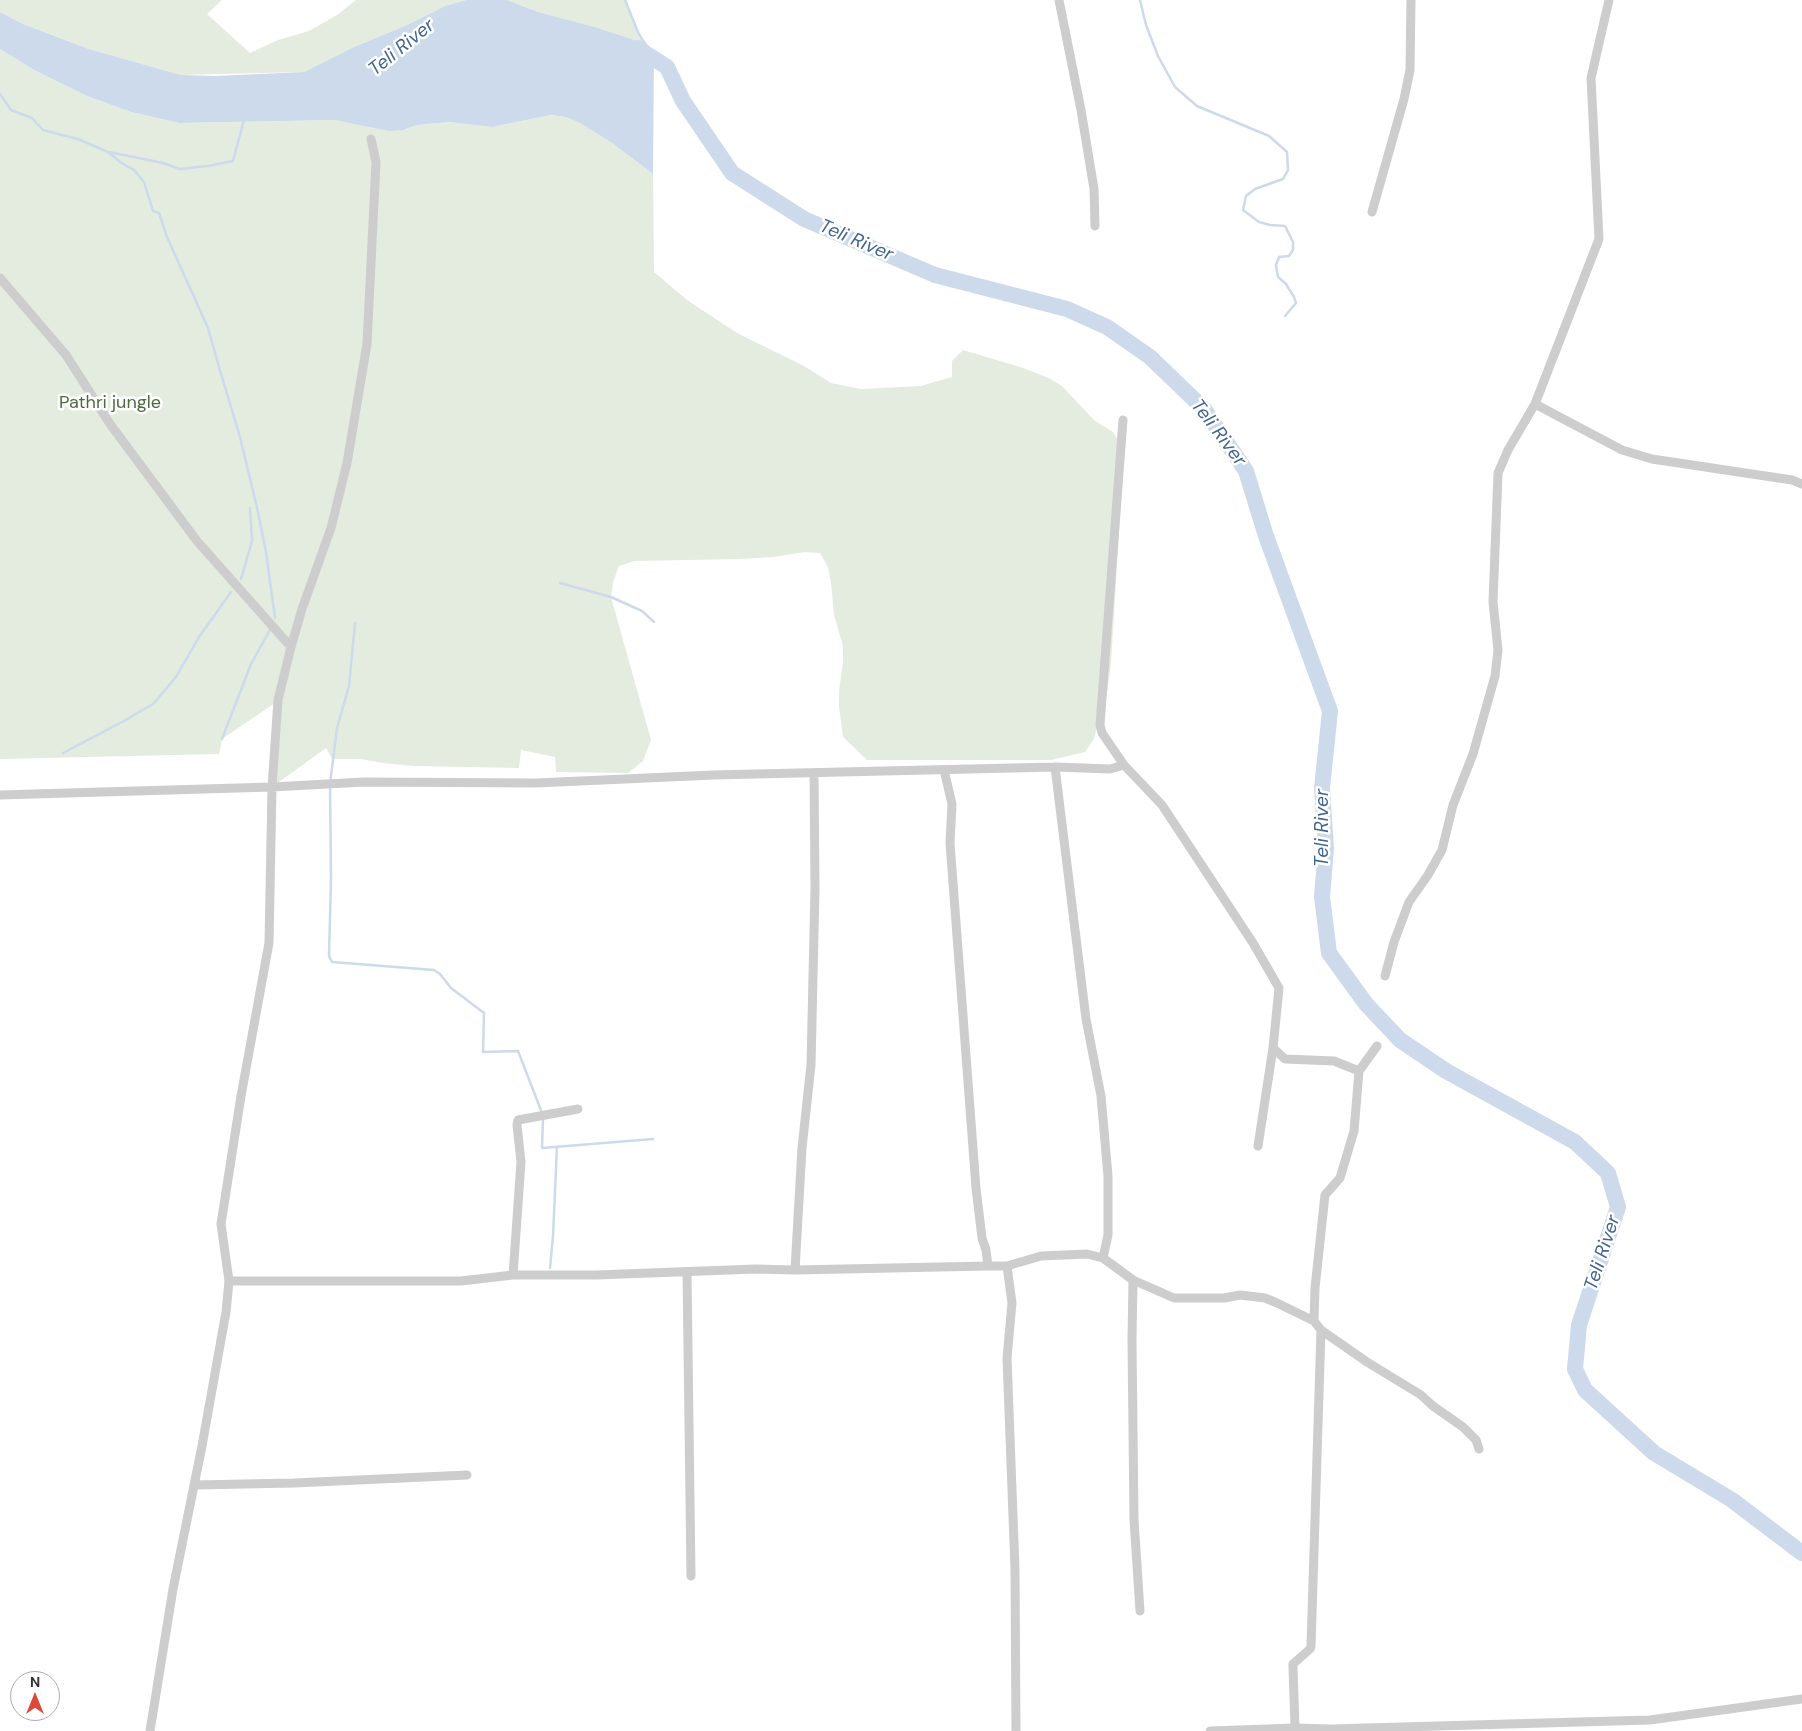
<!DOCTYPE html>
<style>
body{margin:0}
#map{position:relative;width:1802px;height:1731px;overflow:hidden;background:#fff;font-family:"DM Sans",sans-serif}
canvas{display:block}
.north{position:absolute;left:10px;top:1671px;width:50px;height:50px;box-sizing:border-box;background:#fff;border:1px solid #acacac;border-radius:50%;rotate:0deg;font-size:14px;font-weight:700;line-height:20px;text-align:center;color:#303030}
.north::after{content:'';display:block;margin:auto;width:18px;height:22px;background:#de493b;clip-path:polygon(50% 0,100% 100%,50% 72%,0 100%)}
</style>
<div id="map">
<canvas width="1802" height="1731"></canvas>
<div class="north">N</div>
</div>
<script>
const context = document.querySelector('canvas').getContext('2d');
context.lineJoin = 'round';
function paint(path, color) { context.fillStyle = color; context.fill(path, 'evenodd'); }
const poly = rows => new Path2D(rows.map(r => 'M' + r).join(''));
function trace(path, color, width, dash) { context.strokeStyle = color; context.lineWidth = width; context.lineCap = dash ? 'butt' : 'round'; context.setLineDash(dash || []); context.stroke(path); }
function write(font, color, halo, rows, align = 'center') {
  context.font = font + ' "DM Sans",sans-serif'; context.lineWidth = 5; context.setLineDash([]); context.textBaseline = 'middle'; context.strokeStyle = halo; context.fillStyle = color; for (const [text, x, y, turn = 0] of rows) {
    context.save(); context.translate(x, y); context.rotate((+turn || 0) * Math.PI / 180); context.textAlign = isNaN(turn) ? turn : align; if (halo) context.strokeText(text, 0, 0); context.fillText(text, 0, 0); context.restore();
  }
}
paint(poly([
 [0,0,222,0,207,14,250,53,278,40,309,31,337,15,356,0,466,0,445,6,407,25,354,47,304,72,181,75,89,49,23,24,0,12],
 [507,0,626,0,638,32,654,52,646,45,629,38,595,27,538,12],
 [0,49,34,70,87,96,131,112,179,123,335,120,403,130,417,125,449,122,492,127,551,115,566,117,580,123,612,143,653,174,654,272,687,300,737,333,804,366,831,383,861,389,921,386,952,377,952,361,963,350,1020,367,1049,378,1062,386,1094,420,1113,432,1124,450,1111,663,1107,693,1101,709,1094,739,1085,752,1051,760,867,760,843,737,839,707,839,691,843,662,843,646,834,615,831,583,828,567,820,553,805,552,774,557,740,559,634,561,619,566,613,582,611,597,651,740,643,761,628,773,556,772,555,757,521,750,519,768,414,766,383,763,360,759,332,759,326,748,272,787,278,701,222,739,219,754,0,759]
]), '#e4ecdf');
paint(poly([
 [466,0,507,0,538,12,595,27,629,38,646,45,654,52,653,174,612,143,580,123,566,117,551,115,492,127,449,122,417,125,403,130,389,131,335,120,179,123,131,112,87,96,34,70,0,49,0,12,23,24,89,49,181,75,215,76,304,72,354,47,407,25,445,6]
]), '#ccdaeb');
trace(poly([
 [625,0,638,32,646,46],
 [1140,0,1146,25,1158,56,1175,87,1197,106,1269,136,1287,152,1288,170,1283,179,1255,189,1246,196,1243,210,1259,222,1270,225,1285,226,1293,242,1293,250,1289,256,1279,257,1276,265,1278,277,1286,284,1294,297,1296,303,1285,316],
 [0,94,11,110,32,118,43,130,78,139,108,152,120,162,134,170,144,182,153,211,159,213,167,237,208,328,219,367,240,437,258,512,266,552,275,618],
 [109,152,163,163,180,169,208,166,233,161,244,120],
 [241,579,252,541,250,508],
 [560,583,611,597,642,611,654,622],
 [355,623,349,686,337,728,330,784,331,878,329,956,332,962,434,970,440,974,451,988,484,1013,483,1052,518,1051,542,1113],
 [222,739,251,664,270,630],
 [63,753,122,722,153,704,176,677,199,637,231,592],
 [543,1118,542,1148,653,1139],
 [550,1268,553,1236,557,1147]
]), '#ccdaeb', 2.5);
trace(poly([
 [637,48,667,67,683,101,732,173,804,219,935,275,1067,309,1107,327,1150,357,1204,409,1246,471,1266,536,1330,711,1322,788,1326,848,1322,897,1329,953,1366,1004,1400,1040,1446,1071,1575,1142,1608,1173,1618,1207,1579,1325,1575,1369,1585,1390,1654,1453,1732,1500,1802,1553]
]), '#ccdaeb', 16);
trace(poly([
 [1059,0,1081,110,1094,189,1095,226],
 [371,139,376,162,367,344,347,463,331,528,302,609,291,647,278,700,272,787,364,782,536,783,713,775,1055,767,1110,769,1124,765,1102,733,1100,725,1123,420],
 [1372,212,1404,99,1410,70,1411,0],
 [0,278,66,355,110,424,197,541,291,647],
 [1535,404,1622,450,1652,459,1792,480,1802,484],
 [1124,765,1162,805,1253,943,1279,988,1273,1048,1285,1059,1334,1061,1359,1071],
 [1055,767,1086,1019,1101,1096,1108,1176,1108,1235,1103,1258],
 [944,770,952,804,950,843,976,1188,982,1238,986,1250,988,1266],
 [0,795,272,787,269,943,241,1096,221,1224,229,1281,226,1312,202,1446,173,1589,150,1731],
 [1385,976,1394,942,1409,902,1428,875,1442,850,1453,805,1473,754,1495,676,1498,650,1493,602,1498,473,1508,450,1535,404,1599,239,1591,78,1609,0],
 [1258,1146,1273,1048],
 [1007,1266,1012,1303,1007,1358,1015,1569,1016,1731],
 [795,1270,802,1148,811,1065,815,889,814,773],
 [687,1272,691,1576],
 [513,1275,521,1162,517,1125,518,1120,578,1109],
 [1133,1280,1132,1341,1134,1520,1140,1611],
 [229,1281,461,1281,513,1275,596,1275,756,1269,795,1270,988,1266,1007,1266,1041,1256,1087,1254,1103,1258,1133,1280,1174,1298,1224,1298,1240,1295,1265,1298,1277,1303,1314,1321,1321,1330,1311,1646,1310,1649,1293,1664,1293,1667,1295,1728],
 [1314,1321,1315,1288,1325,1195,1340,1178,1354,1131,1359,1071,1377,1046],
 [1321,1330,1367,1362,1421,1395,1433,1406,1463,1427,1476,1440,1479,1449],
 [194,1485,294,1483,467,1475],
 [1210,1731,1295,1728,1331,1729,1650,1720,1802,1699]
]), '#cdcdcd', 9);
write('18px', '#4c6a3f', '#fff', [
 ["Pathri jungle",110,403]
]);
write('italic 19px', '#41658f', '#fff', [
 ["Teli River",402,48,-39],
 ["Teli River",856,241,23],
 ["Teli River",1218,433,53],
 ["Teli River",1323,828,-90],
 ["Teli River",1603,1253,-72]
]);
</script>
